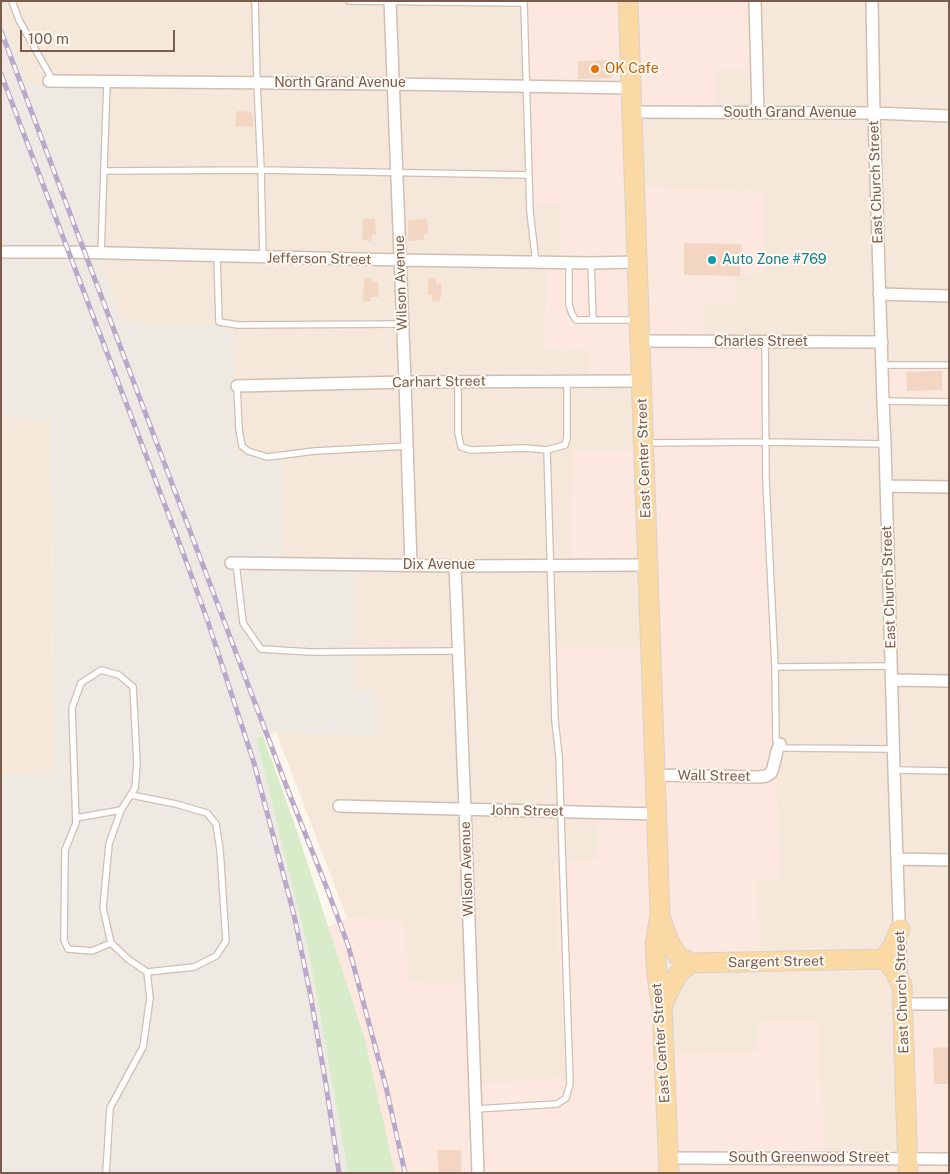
<!DOCTYPE html>
<style>
body{margin:0}
#map{position:relative;width:950px;height:1174px;overflow:hidden;background:#fdf6ec;font-family:"Public Sans",sans-serif}
canvas{display:block}
.frame{position:absolute;inset:0;border:2px solid #7a5c4d;pointer-events:none}
.scale{position:absolute;left:20px;top:30px;width:155px;height:22px;box-sizing:border-box;border:2px solid #7a5c4d;border-top:0;padding-left:6px;font-size:15px;line-height:18px;white-space:nowrap;color:#7a5c4d;-webkit-text-stroke:4px #fffaf3;paint-order:stroke}
</style>
<div id="map">
<canvas width="950" height="1174"></canvas>
<div class="frame"></div>
<div class="scale">100 m</div>
</div>
<script>
const context = document.querySelector('canvas').getContext('2d');
context.lineJoin = 'round';
function paint(path, color) { context.fillStyle = color; context.fill(path, 'evenodd'); }
const poly = rows => new Path2D(rows.map(r => 'M' + r).join(''));
function trace(path, color, width, dash) { context.strokeStyle = color; context.lineWidth = width; context.lineCap = dash ? 'butt' : 'round'; context.setLineDash(dash || []); context.stroke(path); }
function write(font, color, halo, rows, align = 'center') {
  context.font = font + ' "Public Sans",sans-serif'; context.lineWidth = 4; context.setLineDash([]); context.textBaseline = 'middle'; context.strokeStyle = halo; context.fillStyle = color; for (const [text, x, y, turn = 0] of rows) {
    context.save(); context.translate(x, y); context.rotate((+turn || 0) * Math.PI / 180); context.textAlign = isNaN(turn) ? turn : align; if (halo) context.strokeText(text, 0, 0); context.fillText(text, 0, 0); context.restore();
  }
}
paint(poly([
 [1,1,526,1,534,203,560,204,562,264,544,350,587,349,641,382,642,450,572,452,646,567,650,649,556,648,557,818,598,818,597,860,555,862,566,1079,470,1084,408,983,404,922,347,918,276,732,377,736,354,690,353,568,281,565,282,454,237,453,232,325,121,322,98,249,103,86,27,83,1,12],
 [756,1,949,1,949,1005,908,1158,826,1158,757,1052,667,1055,664,962,757,879,780,878,705,345,705,303,735,276,763,192,639,187,632,114,717,69,758,70],
 [1,416,50,420,54,776,1,773]
]), '#f5e8da');
paint(poly([
 [526,1,756,1,759,70,717,69,714,119,633,114,639,187,764,192,763,272,735,276,737,303,705,303,705,344,765,344,775,743,780,878,757,879,760,964,664,962,668,1055,757,1052,758,1022,817,1021,826,1158,907,1158,905,1005,949,1005,949,1173,395,1173,365,1039,328,927,347,918,405,922,408,982,469,984,470,1084,566,1079,555,862,597,860,598,819,557,818,556,648,649,649,645,567,570,568,572,451,642,450,641,383,589,385,587,349,544,350,547,264,562,263,560,204,534,204],
 [880,364,949,364,949,402,880,402]
]), '#fde8e0');
paint(poly([
 [1,12,27,83,103,85,98,249,121,322,232,325,237,453,283,454,281,565,353,567,354,690,375,690,377,736,276,732,256,738,310,958,348,1173,1,1173,1,773,54,776,50,420,1,416]
]), '#efe9e4');
paint(poly([
 [263,736,297,831,365,1039,395,1173,348,1173,310,958,256,738]
]), '#d8ecc9');
paint(poly([
 [611,60,612,78,578,79,578,61],
 [237,111,252,112,251,117,253,116,253,127,235,126],
 [363,219,375,219,376,235,372,235,372,241,362,240],
 [427,219,428,234,424,234,424,240,408,241,408,220],
 [684,243,741,244,740,276,684,275],
 [364,278,372,278,371,282,378,282,379,297,371,297,370,302,363,301],
 [428,278,436,278,436,284,441,283,442,297,440,297,440,301,432,302,432,295,428,295],
 [942,371,942,390,907,391,906,372],
 [949,1047,949,1084,934,1084,933,1048],
 [437,1150,461,1150,461,1173,439,1173]
]), '#f3d5c3');
const service = poly([
 [12,1,19,20,53,81],
 [255,1,257,83,261,170,263,258],
 [349,1,524,3,530,212,536,263],
 [104,171,261,170,528,175],
 [101,254,107,82],
 [217,257,219,322,238,325,403,324],
 [569,263,569,305,572,314,576,320,637,320],
 [591,263,593,320],
 [765,342,766,481,775,667,776,741,785,748,893,749],
 [882,365,949,365],
 [458,382,458,433,461,447,471,450,525,448,547,450],
 [237,386,239,429,242,446,248,451,267,457,315,451,407,446],
 [883,401,949,402],
 [647,443,766,442,885,444],
 [236,563,243,623,261,649,310,652,458,651],
 [775,667,891,666],
 [894,770,949,771],
 [131,795,176,804,207,813,216,824,220,850,226,941,216,956,194,967,147,972],
 [76,818,121,810],
 [475,1109,557,1104,566,1098,570,1084,559,756,555,721,547,450,565,445,567,438,567,381],
 [106,1173,110,1108,143,1047,150,998,147,972,128,959,111,943,103,908,109,844,121,810,135,788,137,764,133,687,119,675,101,670,81,683,72,708,76,823,65,850,64,940,68,949,92,951,111,943]
]);
const minor = poly([
 [390,1,405,382,411,565],
 [755,1,758,113],
 [872,1,874,113,883,401,885,444,894,770,901,979],
 [49,81,393,84,630,88],
 [631,112,874,113,949,116],
 [1,252,70,252,400,260,591,263,637,262],
 [879,294,949,296],
 [640,341,882,342],
 [237,386,405,382,641,381],
 [886,486,949,487],
 [231,563,455,566,647,565],
 [455,566,465,810,478,1173],
 [892,680,949,681],
 [655,775,760,777,766,776,771,773,773,768,777,751,780,744],
 [339,806,656,814],
 [898,859,949,860],
 [902,1004,949,1004],
 [668,1158,949,1159]
]);
const primary = poly([
 [628,1,660,914,655,945,657,976,662,1007,669,1173],
 [661,919,669,942,678,956,691,963],
 [884,959,893,946,900,929],
 [662,1007,670,989,678,974,691,963,884,959,894,970,902,985,908,1173]
]);
trace(service, '#d1beb0', 8);
trace(minor, '#d1beb0', 14);
trace(primary, '#dad1cd', 21);
trace(service, '#fff', 5.5);
trace(minor, '#fff', 11);
trace(primary, '#fbd9a5', 19);
const rail = poly([
 [1,31,289,793,326,886,348,945,386,1087,405,1173],
 [1,74,182,550,207,619,254,763,294,915,310,993,326,1085,339,1173]
]);
trace(rail, '#b9a8c9', 5);
trace(rail, '#fffaf3', 3, [9]);
for (const [x, y, r, color] of [
 [595,69,5,"#e8710a"],
 [712,260,5,"#0f9aa8"]
]) { const dot = new Path2D(); dot.arc(x, y, r, 0, 2 * Math.PI); context.fillStyle = color; context.fill(dot); trace(dot, '#fffaf3', 2); }
write('14px', '#c56008', '#fffaf3', [
 ["OK Cafe",605,69]
], 'left');
write('14px', '#7a5c4d', '#fffaf3', [
 ["North Grand Avenue",340,83],
 ["South Grand Avenue",790,113],
 ["East Church Street",876,182,-92],
 ["Jefferson Street",319,259,1],
 ["Wilson Avenue",401,283,-92],
 ["Charles Street",761,342],
 ["Carhart Street",439,382,-1],
 ["East Center Street",644,458,-92],
 ["Dix Avenue",439,565],
 ["East Church Street",889,587,-92],
 ["Wall Street",714,776,1],
 ["John Street",527,811,1],
 ["Wilson Avenue",467,869,-92],
 ["Sargent Street",776,962,-1],
 ["East Church Street",902,992,-92],
 ["East Center Street",661,1043,-94],
 ["South Greenwood Street",809,1158]
]);
write('14px', '#0d838f', '#fffaf3', [
 ["Auto Zone #769",722,260]
], 'left');
</script>
